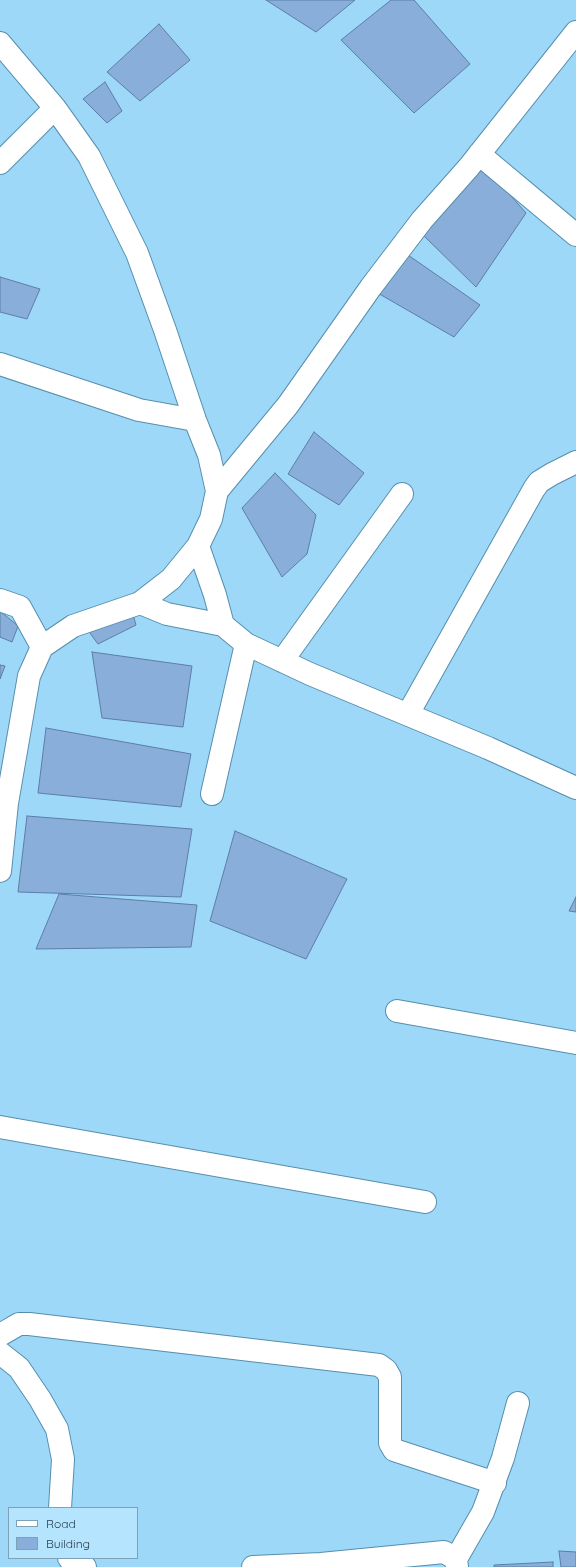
<!DOCTYPE html>
<style>
body{margin:0}
#map{position:relative;width:576px;height:1567px;overflow:hidden;background:#9ed8f9;font-family:Quicksand,sans-serif}
canvas{display:block}
.legend{position:absolute;left:8px;top:1507px;width:130px;height:52px;box-sizing:border-box;background:#b5e4fe;border:1px solid #7da2b7;margin:0;padding:5px 7px;list-style:none;font-size:12px;color:#28404d}
.legend li{display:flex;align-items:center;gap:8px;height:20px}
.legend b{width:20px;border:1px solid #7da2b7}
</style>
<div id="map">
<canvas width="576" height="1567"></canvas>
<ul class="legend">
<li><b style="height:5px;background:#fff"></b>Road</li>
<li><b style="height:11px;background:#89aed9"></b>Building</li>
</ul>
</div>
<script>
const context = document.querySelector('canvas').getContext('2d');
context.lineJoin = 'round';
function paint(path, color) { context.fillStyle = color; context.fill(path, 'evenodd'); }
const poly = rows => new Path2D(rows.map(r => 'M' + r).join(''));
function trace(path, color, width, dash) { context.strokeStyle = color; context.lineWidth = width; context.lineCap = dash ? 'butt' : 'round'; context.setLineDash(dash || []); context.stroke(path); }
const building = poly([
 [266,0,355,0,316,32,266,0],
 [391,0,414,0,470,64,414,113,341,40,391,0],
 [159,24,190,60,140,101,107,72,159,24],
 [105,82,122,111,107,123,83,99,105,82],
 [480,161,526,213,476,287,423,235,480,161],
 [408,255,480,305,454,337,376,292,408,255],
 [0,277,40,289,27,319,0,312,0,277],
 [314,432,364,473,339,505,288,474,314,432],
 [275,473,316,515,307,554,282,577,242,508,275,473],
 [0,611,18,626,12,642,0,637,0,611],
 [132,611,136,625,98,644,87,629,132,611],
 [92,652,192,666,183,727,102,718,92,652],
 [0,665,5,666,0,679,0,665],
 [46,728,191,754,181,807,38,793,46,728],
 [27,816,192,829,181,897,18,892,27,816],
 [235,831,347,879,306,959,210,921,235,831],
 [59,894,197,905,191,947,36,949,59,894],
 [576,897,576,912,569,911,576,897],
 [559,1551,576,1552,576,1567,561,1567,559,1551],
 [553,1562,553,1567,494,1567,494,1565,553,1562]
]);
paint(building, '#89aed9');
trace(building, '#5b7ea7', 1);
const minor = poly([
 [0,43,55,108,89,156,137,253,165,330,195,420,209,455,217,491,211,519,198,546,171,579,140,603,73,626,42,647,29,676,7,803,0,802],
 [479,154,576,235],
 [0,163,55,108],
 [0,364,139,410,195,420],
 [217,491,288,405,371,287,422,220,469,167,576,32],
 [198,546,215,595,223,625],
 [0,600,20,607,42,647],
 [140,603,167,614,223,625,246,644,310,674,488,748,576,788],
 [282,661,402,494],
 [408,714,534,489,539,482,552,474,576,462],
 [212,794,246,644],
 [0,871,7,803],
 [397,1011,576,1043],
 [0,1127,425,1202],
 [0,1335,19,1324,29,1324,379,1365,386,1370,390,1377,390,1443,394,1450,495,1483],
 [0,1353,19,1368,40,1399,57,1429,63,1459,60,1508],
 [69,1558,73,1563,85,1567],
 [456,1559,483,1512,503,1458,518,1403],
 [253,1567,321,1564,444,1552,456,1559,457,1567]
]);
trace(minor, '#568fad', 24);
trace(minor, '#fff', 22);
</script>
